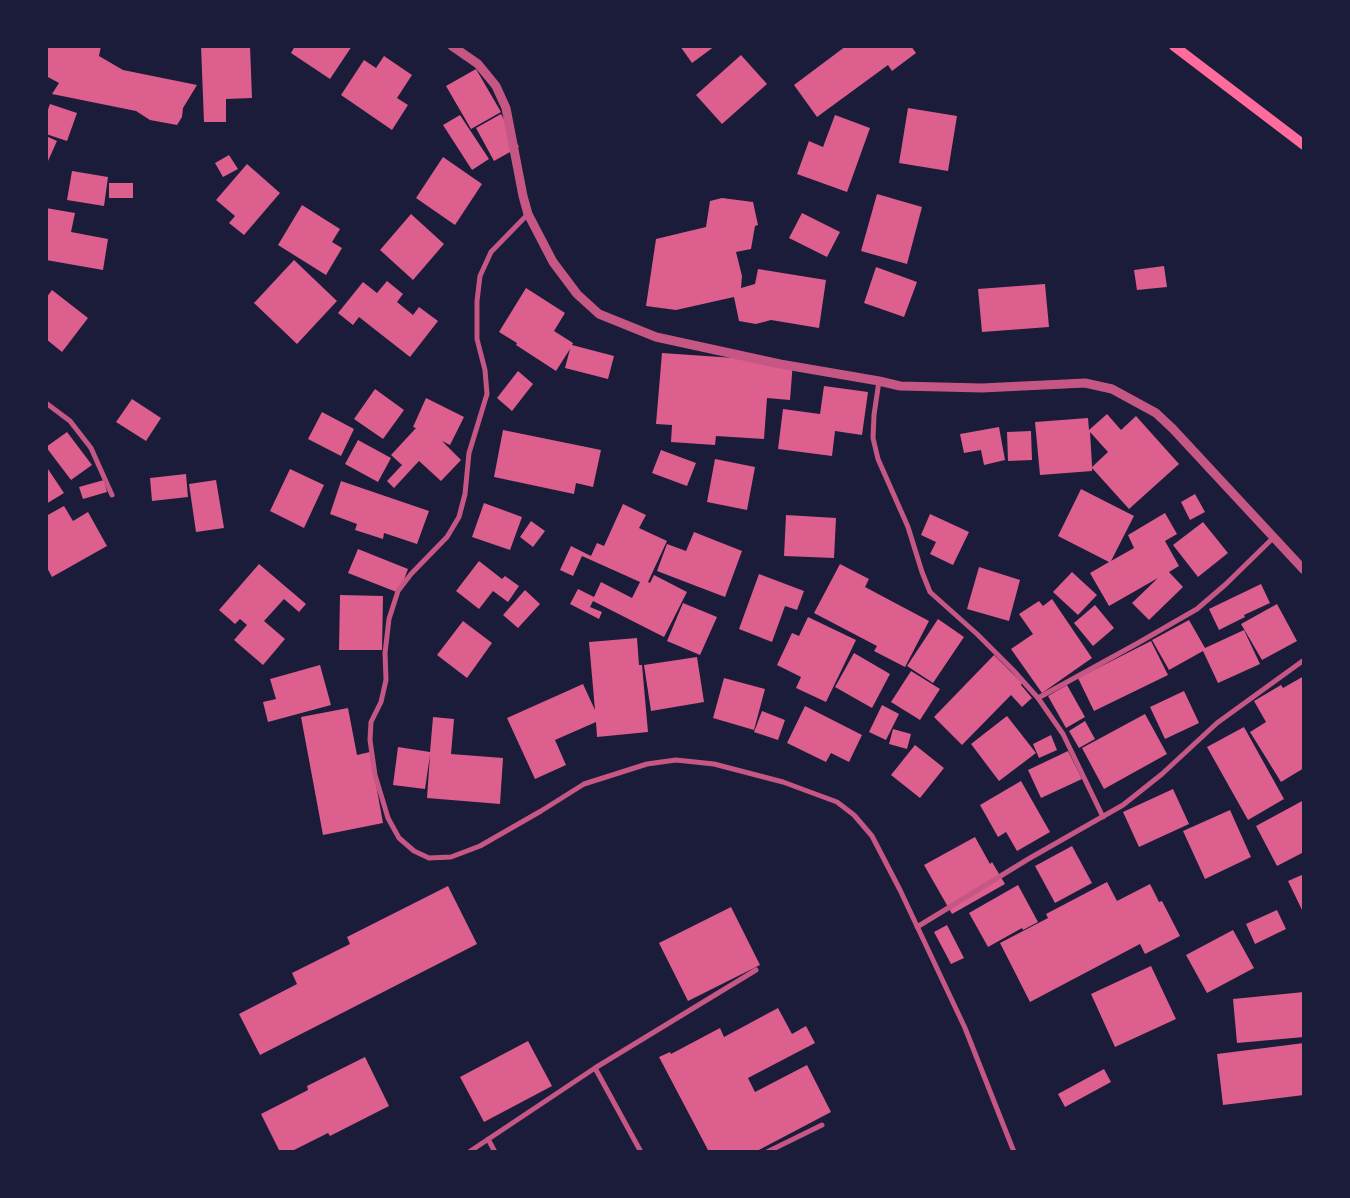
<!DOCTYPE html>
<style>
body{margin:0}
#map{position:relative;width:1350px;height:1198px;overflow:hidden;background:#1b1b3a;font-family:"IBM Plex Serif",serif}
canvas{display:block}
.frame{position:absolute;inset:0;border:48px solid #1b1b3a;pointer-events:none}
</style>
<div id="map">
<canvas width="1350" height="1198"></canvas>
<div class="frame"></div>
</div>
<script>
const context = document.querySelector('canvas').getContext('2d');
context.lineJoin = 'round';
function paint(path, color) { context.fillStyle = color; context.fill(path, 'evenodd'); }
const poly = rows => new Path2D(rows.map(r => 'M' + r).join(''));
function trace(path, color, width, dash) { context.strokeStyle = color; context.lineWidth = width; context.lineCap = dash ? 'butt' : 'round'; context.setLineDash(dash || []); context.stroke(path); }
paint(poly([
 [46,46,101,46,99,56,123,70,197,85,183,108,182,117,177,125,150,120,136,111,52,94,59,83,46,76],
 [201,46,250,46,252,98,226,99,226,122,204,122],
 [295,46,352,46,330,79,291,53],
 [680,46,715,46,692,63],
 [846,46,911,46,916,53,892,71,888,65,817,117,794,85],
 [741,55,767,84,722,124,696,95],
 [384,56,412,75,397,98,408,105,392,130,341,95,364,60,376,68],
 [476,69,501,112,471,129,446,86],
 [50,104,77,113,67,141,46,134,46,115],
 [908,108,957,116,948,171,899,163],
 [501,114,519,147,494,161,476,128],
 [460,115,489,159,472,170,443,125],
 [835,115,870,128,847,192,797,174,809,141,823,147],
 [46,136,57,141,48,161,46,161],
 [229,155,238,169,223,177,215,163],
 [443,157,482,184,455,225,416,198],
 [247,164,280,193,244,235,229,223,235,216,216,200],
 [72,171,108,177,104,206,67,200],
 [109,183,133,183,133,198,109,198],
 [877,194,922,207,907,264,861,251],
 [722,198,753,202,758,225,755,226,751,249,736,252,742,276,741,288,755,284,758,269,826,280,819,328,771,320,756,324,739,321,734,297,676,310,646,306,656,239,706,227,710,201],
 [302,205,340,229,332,242,342,248,326,275,278,245],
 [46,208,75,213,71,232,108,239,103,270,46,260],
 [802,213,840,232,827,257,789,238],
 [411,214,444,244,413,280,380,250],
 [294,260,337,301,297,344,254,303],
 [1164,266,1167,287,1137,290,1134,270],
 [876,267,917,282,904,317,864,303],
 [387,281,403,294,397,302,413,315,419,307,438,321,410,357,359,317,353,325,338,313,363,282,377,293],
 [1045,284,1049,327,982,332,978,289],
 [526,288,565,313,554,331,573,343,572,345,614,356,608,379,565,368,570,349,556,371,516,345,517,343,499,332],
 [52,290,88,318,62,352,46,339,46,298],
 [662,353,793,362,790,400,767,398,764,439,716,436,715,445,671,442,672,425,656,424],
 [518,371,533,384,512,411,497,398],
 [824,386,868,392,862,435,835,431,832,456,778,449,783,409,820,414],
 [375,389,404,410,383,439,354,419],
 [426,398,464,417,450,445,442,441,461,460,441,481,419,461,394,488,387,481,402,465,391,455,416,428,413,427],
 [132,399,161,418,146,441,116,422],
 [322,412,354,429,341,456,308,439],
 [1107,414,1121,430,1136,416,1179,464,1129,509,1092,468,1092,471,1040,475,1035,422,1088,418,1089,430],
 [1090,432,1108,452,1092,467,1092,465],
 [999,427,1005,460,984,465,981,450,964,453,960,434],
 [503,430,601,450,593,487,576,483,574,494,494,477],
 [1031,431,1032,460,1008,461,1007,432],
 [67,432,92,465,71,480,46,447],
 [358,440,391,458,378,482,345,464],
 [661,450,696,463,687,486,652,473],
 [715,459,755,467,747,510,707,502],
 [46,466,64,493,46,504],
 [290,469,324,485,304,528,270,511],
 [186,474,188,497,152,501,150,478],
 [104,480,107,492,83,499,79,487],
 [216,480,224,528,196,532,189,484],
 [341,481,429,511,417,544,384,533,383,539,355,530,357,524,330,514],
 [1081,489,1134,516,1111,561,1134,548,1128,535,1165,513,1177,534,1165,541,1179,566,1169,572,1183,587,1149,620,1132,603,1158,578,1109,606,1090,573,1109,562,1058,536],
 [1195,494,1205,512,1190,520,1181,502],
 [484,503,522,517,510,550,472,537],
 [623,504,646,515,639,528,667,541,648,582,650,583,654,575,687,592,664,637,593,601,590,607,602,612,599,619,570,604,578,589,594,597,601,582,632,598,640,582,582,556,573,576,560,570,571,546,591,556,597,543,604,546],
 [64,506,73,521,88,512,107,546,52,577,46,566,46,516],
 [930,514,969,532,953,565,930,554,936,542,921,535],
 [786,515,836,518,834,558,784,556],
 [531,521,545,531,533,547,520,537],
 [1203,522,1228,553,1198,577,1173,545],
 [694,532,742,551,725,597,657,571,667,544,686,551],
 [358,549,408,569,399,593,348,573],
 [479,561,502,579,505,576,519,586,508,602,493,591,479,609,456,591],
 [259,564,306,604,299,612,284,599,264,621,285,639,263,665,234,640,247,625,240,619,235,624,219,610],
 [840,564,869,579,865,587,929,621,905,667,874,651,877,646,814,613],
 [979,567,1020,580,1009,621,967,609],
 [1072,572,1097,595,1078,615,1053,592],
 [759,574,804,591,797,610,785,606,772,642,739,629],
 [1261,584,1270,603,1244,615,1245,617,1219,630,1209,609],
 [525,590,540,604,518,628,503,615],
 [340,595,383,596,382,650,339,650],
 [1052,599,1092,658,1042,693,1011,649,1033,634,1019,614,1039,601,1043,606],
 [683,603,717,617,700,655,667,641],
 [1277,604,1297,641,1262,660,1241,624],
 [1095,605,1114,628,1093,646,1074,623],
 [808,617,856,640,826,702,796,688,801,677,777,665,792,633,799,636],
 [938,619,964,637,933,683,907,666],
 [1189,620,1205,648,1244,630,1260,664,1218,683,1203,651,1169,670,1152,640],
 [463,621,492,643,467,678,437,655],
 [637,638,639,665,642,665,648,732,597,737,596,722,555,740,566,765,535,779,507,718,583,684,595,710,589,642],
 [1151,641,1168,675,1094,711,1078,678],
 [854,653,890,674,872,708,835,687],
 [994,655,1022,683,1021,685,1032,698,1022,707,1011,695,962,745,934,717],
 [697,657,704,702,651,711,644,665],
 [320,665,331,705,268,722,263,702,276,699,270,679],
 [911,671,940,689,920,720,891,702],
 [1304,676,1304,768,1281,782,1250,732,1266,722,1254,701,1281,685,1283,688],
 [724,678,765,689,754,730,713,718],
 [1067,685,1085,717,1066,728,1048,696],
 [1184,691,1199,723,1165,739,1150,707],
 [882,705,899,714,886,740,869,732],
 [805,706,862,735,849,762,831,753,826,762,787,743],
 [348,708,357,755,370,752,383,823,323,835,301,717],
 [762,711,785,720,778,740,754,732],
 [1145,714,1167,754,1104,789,1082,748],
 [1007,716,1036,753,999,781,971,744],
 [433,717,454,719,451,754,503,758,500,804,427,798,430,755,425,789,393,785,398,747,430,752],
 [1085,721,1095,739,1079,748,1069,731],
 [1244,727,1284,799,1248,820,1207,747],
 [893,729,911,734,907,749,889,744],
 [1051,735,1057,750,1039,758,1033,744],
 [915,745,944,768,920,798,891,775],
 [1068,751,1082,779,1041,798,1028,770],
 [1021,781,1050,832,1017,851,1006,832,998,837,980,805],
 [1173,789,1189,824,1139,847,1123,812],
 [1304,800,1304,852,1277,866,1256,826],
 [1230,810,1251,857,1205,879,1183,831],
 [975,837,990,864,992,862,1005,884,952,914,924,865],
 [1072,846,1092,883,1055,903,1035,866],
 [1304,874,1304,909,1302,910,1288,881],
 [1107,882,1117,901,1150,884,1159,902,1162,901,1180,936,1145,954,1140,944,1030,1002,1000,943,1048,918,1046,914],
 [1018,885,1038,922,1023,930,1022,928,988,947,969,913],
 [448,886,477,944,260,1055,239,1014,297,984,292,973,350,944,347,937],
 [731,907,760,965,688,1001,659,943],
 [1277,910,1286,929,1255,944,1246,924],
 [947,925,964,958,951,964,934,932],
 [1233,930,1254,968,1207,993,1186,955],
 [1151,966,1176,1019,1115,1047,1091,994],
 [1304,992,1304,1037,1237,1043,1233,999],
 [778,1008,792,1034,806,1026,815,1043,748,1078,755,1092,807,1065,831,1112,755,1152,709,1152,659,1057,670,1052,671,1054,720,1028,724,1037],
 [528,1041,552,1086,484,1122,460,1077],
 [1304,1043,1304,1095,1223,1105,1217,1054],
 [365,1057,389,1106,330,1136,328,1133,290,1152,280,1152,261,1114,308,1090,307,1086],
 [1104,1069,1111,1082,1065,1107,1058,1094]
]), '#dd5f8e');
trace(poly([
 [528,214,491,252,480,276,477,301,477,339,485,370,487,394,469,453,465,494,459,517,447,537,411,574,398,591,389,619,385,653,386,680,381,702,371,722,370,740,375,775,388,818,399,838,414,851,429,858,451,857,480,846,541,811,584,784,647,764,676,760,714,764,783,782,837,802,854,815,872,836,900,890,965,1028,1014,1152],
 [879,381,874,415,873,438,878,459,908,527,922,572,930,592,977,634,1013,670,1038,698,1063,734,1103,817],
 [46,403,70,421,91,448,112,495],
 [1038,698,1138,643,1197,609,1226,584,1274,537],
 [917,927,1030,858,1123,805,1162,774,1217,723,1304,660],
 [595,1068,641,1152],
 [488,1139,495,1152],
 [469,1152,595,1068,756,970],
 [767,1152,822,1125]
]), '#c65784', 5);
trace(poly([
 [452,46,478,64,496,86,506,108,523,196,528,214,553,262,577,294,599,314,656,337,780,364,879,381,900,386,982,388,1085,383,1112,389,1156,413,1173,429,1304,570]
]), '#c65784', 9);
trace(poly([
 [1174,46,1304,145]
]), '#ff6b9d', 10);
</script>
